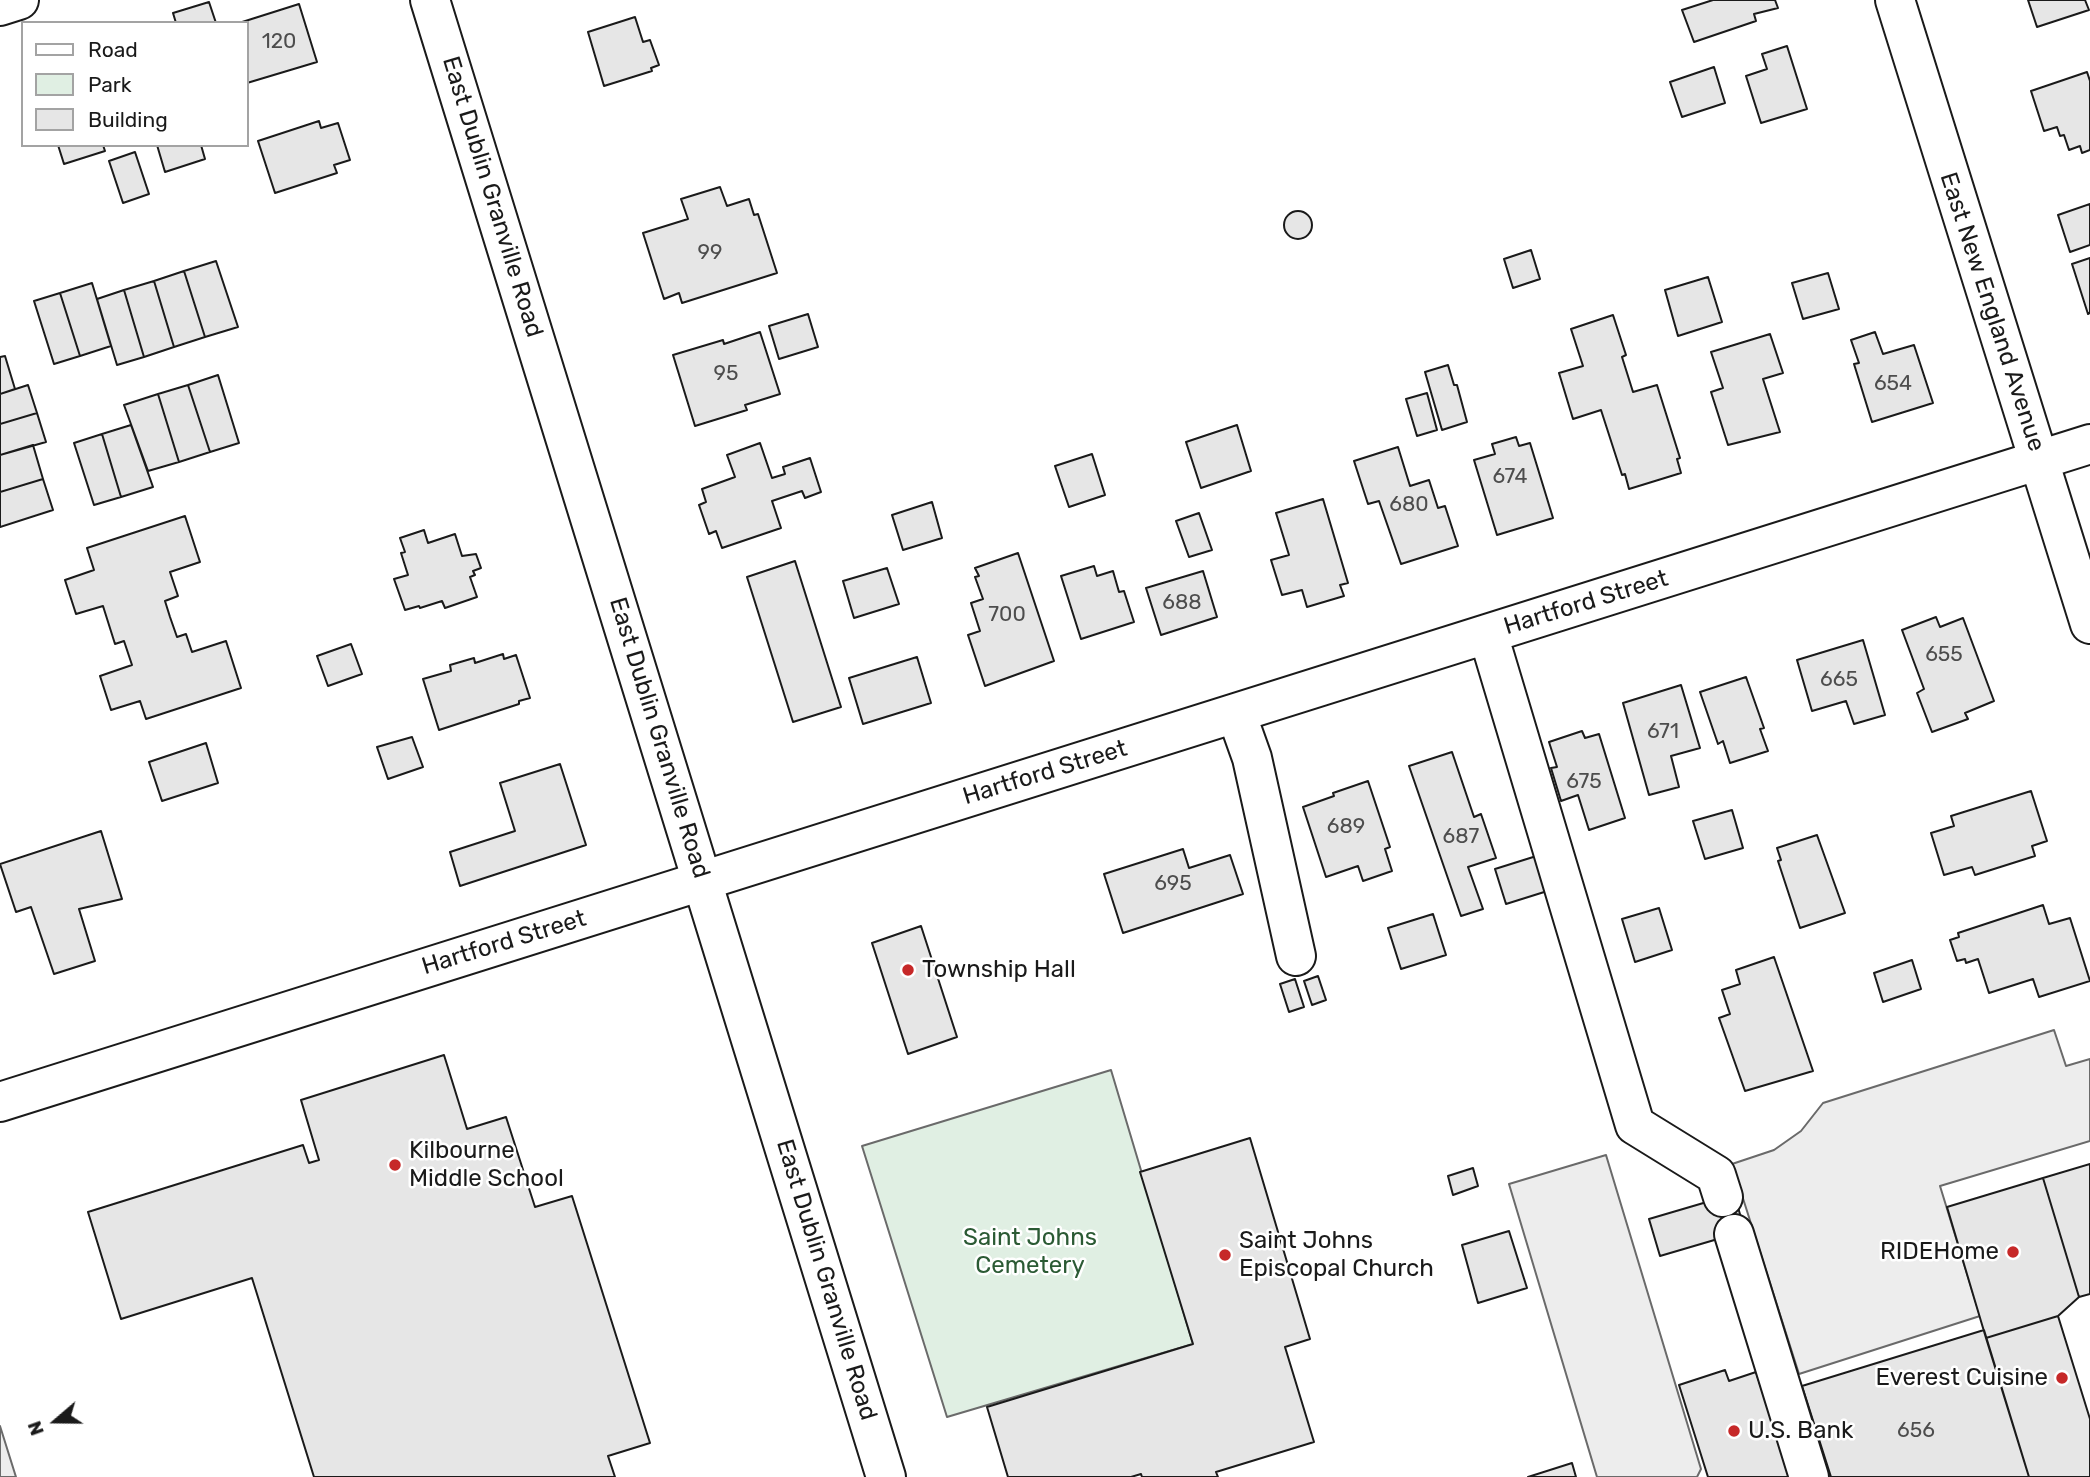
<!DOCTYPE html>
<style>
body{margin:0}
#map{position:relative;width:2090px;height:1477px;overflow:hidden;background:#fff;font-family:Rubik,sans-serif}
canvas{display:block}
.legend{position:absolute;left:21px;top:21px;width:228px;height:126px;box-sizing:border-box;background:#fff;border:2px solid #a3a3a3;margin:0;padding:9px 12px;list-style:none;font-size:21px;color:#1a1a1a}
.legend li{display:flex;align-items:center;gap:14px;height:35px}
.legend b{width:35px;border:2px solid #a3a3a3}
.north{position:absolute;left:21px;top:1386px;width:70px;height:70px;-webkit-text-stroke:5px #fff;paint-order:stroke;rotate:250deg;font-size:19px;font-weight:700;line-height:28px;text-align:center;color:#1a1a1a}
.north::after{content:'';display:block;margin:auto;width:24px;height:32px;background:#1a1a1a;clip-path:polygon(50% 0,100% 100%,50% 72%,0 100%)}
</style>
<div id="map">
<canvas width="2090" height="1477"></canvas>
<ul class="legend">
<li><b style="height:9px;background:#fff"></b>Road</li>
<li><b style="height:19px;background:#e0efe3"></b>Park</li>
<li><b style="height:19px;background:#e6e6e6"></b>Building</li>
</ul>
<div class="north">N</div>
</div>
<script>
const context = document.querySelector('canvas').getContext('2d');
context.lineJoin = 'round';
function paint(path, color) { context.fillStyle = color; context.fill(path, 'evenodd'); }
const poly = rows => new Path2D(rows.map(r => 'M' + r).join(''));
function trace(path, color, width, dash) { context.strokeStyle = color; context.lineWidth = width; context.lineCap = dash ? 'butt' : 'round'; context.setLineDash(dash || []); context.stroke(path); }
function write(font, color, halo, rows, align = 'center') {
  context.font = font + ' Rubik,sans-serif'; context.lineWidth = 5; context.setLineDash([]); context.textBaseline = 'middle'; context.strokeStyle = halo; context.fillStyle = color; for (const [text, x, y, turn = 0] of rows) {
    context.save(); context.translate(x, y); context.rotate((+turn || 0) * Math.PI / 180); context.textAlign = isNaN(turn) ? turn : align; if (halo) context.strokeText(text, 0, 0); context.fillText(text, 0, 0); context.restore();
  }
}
const green = poly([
 [1111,1070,1193,1344,947,1417,862,1146,1111,1070]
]);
paint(green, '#e0efe3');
trace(green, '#6a6a6a', 2);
const parking = poly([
 [2054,1030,2066,1066,2090,1059,2090,1141,1940,1186,1980,1316,1799,1374,1732,1164,1774,1150,1801,1131,1823,1103,2054,1030],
 [1606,1155,1701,1469,1697,1477,1597,1477,1509,1184,1606,1155],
 [0,1426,16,1477,0,1477,0,1426]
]);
paint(parking, '#ededed');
trace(parking, '#6a6a6a', 2);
const building = poly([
 [1713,0,1775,0,1778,8,1754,14,1756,21,1694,42,1682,10,1713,0],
 [2028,0,2085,0,2089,10,2037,27,2028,0],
 [209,2,216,23,176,23,173,13,209,2],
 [299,4,317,62,247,83,247,23,239,23,299,4],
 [635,17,643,42,650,40,659,65,651,68,652,71,604,86,588,32,635,17],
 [1787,46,1807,109,1761,123,1746,76,1767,69,1762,54,1787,46],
 [1714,67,1725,103,1682,117,1670,82,1714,67],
 [2087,72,2090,81,2090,150,2082,153,2080,146,2069,150,2064,135,2060,136,2057,127,2044,131,2031,91,2087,72],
 [319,121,321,128,338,123,350,160,334,165,337,173,275,193,258,141,319,121],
 [58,145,103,145,105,151,64,164,58,145],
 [157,145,201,145,205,159,165,172,157,145],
 [135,152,149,194,123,203,109,161,135,152],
 [720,187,727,206,749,199,754,215,758,214,777,273,682,303,679,293,664,299,643,233,688,219,681,199,720,187],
 [2090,204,2090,245,2070,252,2058,215,2090,204],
 '1284 225a14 14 0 1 1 28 0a14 14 0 1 1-28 0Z',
 [1531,250,1540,279,1513,288,1504,259,1531,250],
 [2090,258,2090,313,2088,314,2072,264,2090,258],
 [216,261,238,327,205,337,184,271,216,261],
 [184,271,205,337,174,347,154,281,184,271],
 [1828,273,1839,309,1803,319,1792,283,1828,273],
 [1708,277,1722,322,1678,336,1665,290,1708,277],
 [154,281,174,347,144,357,124,290,154,281],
 [92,283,111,346,80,356,60,293,92,283],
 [124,290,144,357,117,365,97,299,124,290],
 [60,293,80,356,54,364,34,301,60,293],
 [808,314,818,347,779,359,769,326,808,314],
 [1613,315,1626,355,1622,357,1633,392,1657,385,1680,458,1677,459,1681,473,1629,489,1625,474,1622,475,1601,410,1573,419,1559,373,1583,366,1571,329,1613,315],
 [760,332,780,394,745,405,747,410,695,426,673,355,723,340,724,344,760,332],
 [1875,332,1883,354,1914,345,1933,403,1872,422,1854,364,1859,363,1851,340,1875,332],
 [1770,334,1783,373,1763,379,1780,432,1728,445,1711,392,1723,388,1711,352,1770,334],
 [5,356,15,389,0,394,0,357,5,356],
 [1448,365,1454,385,1457,385,1467,422,1442,430,1425,372,1448,365],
 [218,375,239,443,210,452,188,385,218,375],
 [28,385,37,413,0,424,0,394,28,385],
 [188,385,210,452,179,462,158,394,188,385],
 [1427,393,1437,430,1417,436,1406,399,1427,393],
 [158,394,179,462,148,471,124,405,158,394],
 [37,413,46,442,0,455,0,424,37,413],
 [131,425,153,487,121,497,102,434,131,425],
 [1237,425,1251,471,1201,488,1186,442,1237,425],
 [102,434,121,497,94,505,74,443,102,434],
 [1516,437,1519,446,1530,443,1553,518,1497,535,1474,460,1495,454,1492,444,1516,437],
 [760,443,772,478,785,474,783,467,810,458,821,492,805,498,802,491,772,501,781,528,722,548,716,531,709,534,699,505,706,502,702,489,735,477,727,455,760,443],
 [33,445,43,479,0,492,0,455,33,445],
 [1398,447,1410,486,1429,480,1438,508,1445,506,1458,546,1401,564,1379,501,1368,504,1354,461,1398,447],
 [1092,454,1105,495,1069,507,1055,466,1092,454],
 [43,479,53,510,0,527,0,492,43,479],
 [1323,499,1348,583,1340,585,1344,596,1307,607,1302,590,1282,595,1271,560,1289,555,1276,513,1323,499],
 [932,502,942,538,903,550,892,515,932,502],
 [1199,513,1212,550,1189,557,1176,521,1199,513],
 [185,516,200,562,170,572,178,596,165,601,170,617,177,637,186,634,192,652,226,641,241,688,146,719,140,701,111,710,100,676,132,665,124,641,115,644,103,606,76,614,65,580,94,570,87,548,185,516],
 [424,530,428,543,455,534,462,556,476,554,481,568,473,571,475,575,470,577,477,597,445,608,442,601,420,608,419,606,405,610,394,579,408,575,401,553,405,552,400,538,424,530],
 [1018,553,1054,661,985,686,968,635,980,631,971,603,983,599,975,577,979,576,975,568,1018,553],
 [795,561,841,707,793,722,747,577,795,561],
 [1094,566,1097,576,1113,571,1119,592,1124,591,1134,622,1081,639,1061,576,1094,566],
 [887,568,899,604,854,618,843,581,887,568],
 [1203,571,1217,617,1161,635,1146,588,1203,571],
 [1936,617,1940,627,1963,618,1994,701,1965,713,1968,719,1932,732,1917,693,1924,689,1902,630,1936,617],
 [1863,640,1885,715,1854,724,1846,701,1812,711,1797,660,1863,640],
 [351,644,362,674,328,686,317,656,351,644],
 [503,654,504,659,516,655,530,698,519,701,519,704,439,730,423,679,451,671,450,665,474,658,475,663,503,654],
 [917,657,931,703,863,724,849,678,917,657],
 [1746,677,1764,728,1760,729,1768,751,1730,763,1723,741,1718,744,1700,692,1746,677],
 [1681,685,1700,748,1671,756,1679,787,1649,795,1623,703,1681,685],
 [1582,731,1585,738,1599,734,1625,818,1589,830,1578,795,1561,801,1551,768,1557,767,1549,742,1582,731],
 [412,737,423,767,388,779,377,747,412,737],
 [206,743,218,783,162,801,149,762,206,743],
 [1452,752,1474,817,1481,814,1496,858,1468,867,1483,909,1461,916,1409,766,1452,752],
 [560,764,586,845,460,886,450,852,515,831,500,783,560,764],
 [1368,781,1390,847,1385,849,1392,871,1363,881,1358,866,1326,877,1303,807,1334,796,1333,793,1368,781],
 [2031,791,2047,841,2032,846,2035,856,1975,875,1972,867,1944,875,1931,833,1954,826,1951,816,2031,791],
 [1732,810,1743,848,1705,859,1693,821,1732,810],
 [101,831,122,899,79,909,95,961,54,974,31,907,16,912,0,864,101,831],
 [1817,835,1845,913,1800,928,1778,861,1781,860,1777,848,1817,835],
 [1183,849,1189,868,1230,855,1243,894,1123,933,1104,874,1183,849],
 [1546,853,1557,888,1506,904,1495,869,1546,853],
 [2043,905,2049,924,2070,918,2090,981,2039,997,2033,979,1989,993,1978,959,1966,963,1965,959,1957,961,1950,940,1959,937,1958,933,2043,905],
 [1659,908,1672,950,1635,962,1622,919,1659,908],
 [1433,914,1446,955,1401,969,1388,928,1433,914],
 [921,926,957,1037,908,1054,872,943,921,926],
 [1774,957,1813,1071,1745,1091,1719,1018,1730,1014,1722,990,1740,984,1736,970,1774,957],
 [1912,960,1921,989,1883,1002,1874,973,1912,960],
 [1318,976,1326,1000,1312,1005,1304,981,1318,976],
 [1295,979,1304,1007,1289,1012,1280,984,1295,979],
 [444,1055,467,1129,506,1117,535,1207,572,1196,650,1443,608,1456,615,1477,314,1477,252,1278,121,1319,88,1212,303,1145,309,1163,319,1160,301,1100,444,1055],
 [1250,1138,1310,1339,1285,1347,1314,1442,1216,1472,1218,1477,1142,1477,1141,1474,1131,1477,1008,1477,987,1407,1193,1344,1140,1172,1250,1138],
 [2090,1164,2090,1294,2079,1297,2043,1178,2090,1164],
 [1473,1168,1478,1186,1453,1195,1448,1176,1473,1168],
 [2043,1178,2079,1297,2058,1316,1986,1338,1947,1207,2043,1178],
 [1734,1194,1745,1231,1660,1256,1649,1219,1734,1194],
 [1509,1231,1527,1288,1478,1303,1462,1245,1509,1231],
 [2058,1316,2090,1419,2090,1477,2029,1477,1986,1338,2058,1316],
 [1984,1330,2029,1477,1831,1477,1802,1386,1984,1330],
 [1725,1370,1729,1381,1756,1372,1790,1477,1708,1477,1679,1385,1725,1370],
 [1572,1463,1576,1477,1528,1477,1572,1463]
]);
paint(building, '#e6e6e6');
trace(building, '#1a1a1a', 2);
const minor = poly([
 [1895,0,2090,624],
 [0,6,19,0],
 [1488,634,1635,1125,1716,1175,1723,1197],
 [1236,713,1252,758,1296,956],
 [0,1102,2090,444],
 [1734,1234,1809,1477]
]);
const major = poly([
 [430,0,886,1477]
]);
trace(minor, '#1a1a1a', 42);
trace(major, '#1a1a1a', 42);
trace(minor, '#fff', 38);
trace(major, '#fff', 38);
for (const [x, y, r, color] of [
 [908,970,7,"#c62828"],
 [395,1165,7,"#c62828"],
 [2013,1252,7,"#c62828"],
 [1225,1255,7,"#c62828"],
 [2062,1378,7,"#c62828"],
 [1734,1431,7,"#c62828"]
]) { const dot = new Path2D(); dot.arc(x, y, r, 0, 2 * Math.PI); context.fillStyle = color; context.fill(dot); trace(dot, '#fff', 2.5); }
write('21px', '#4d4d4d', null, [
 ["120",279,42],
 ["99",710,253],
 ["95",726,374],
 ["654",1893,384],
 ["674",1510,477],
 ["680",1409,505],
 ["688",1182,603],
 ["700",1007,615],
 ["655",1944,655],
 ["665",1839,680],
 ["671",1663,732],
 ["675",1584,782],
 ["689",1346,827],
 ["687",1461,837],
 ["695",1173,884],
 ["656",1916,1431]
]);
write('24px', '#1a1a1a', '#fff', [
 ["East Dublin Granville Road",492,197,73],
 ["East New England Avenue",1992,312,72],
 ["Hartford Street",1586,603,-17],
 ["East Dublin Granville Road",659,738,73],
 ["Hartford Street",1045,773,-17],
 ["Hartford Street",504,943,-17],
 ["East Dublin Granville Road",826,1280,73]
]);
write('24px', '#1a1a1a', '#fff', [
 ["Township Hall",922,970],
 ["Kilbourne",409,1151],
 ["Middle School",409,1179],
 ["Saint Johns",1239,1241],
 ["Episcopal Church",1239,1269],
 ["RIDEHome",1999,1252,"right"],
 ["Everest Cuisine",2048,1378,"right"],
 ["U.S. Bank",1748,1431]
], 'left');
write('24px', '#2b5a34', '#fff', [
 ["Saint Johns",1030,1238],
 ["Cemetery",1030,1266]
]);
</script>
